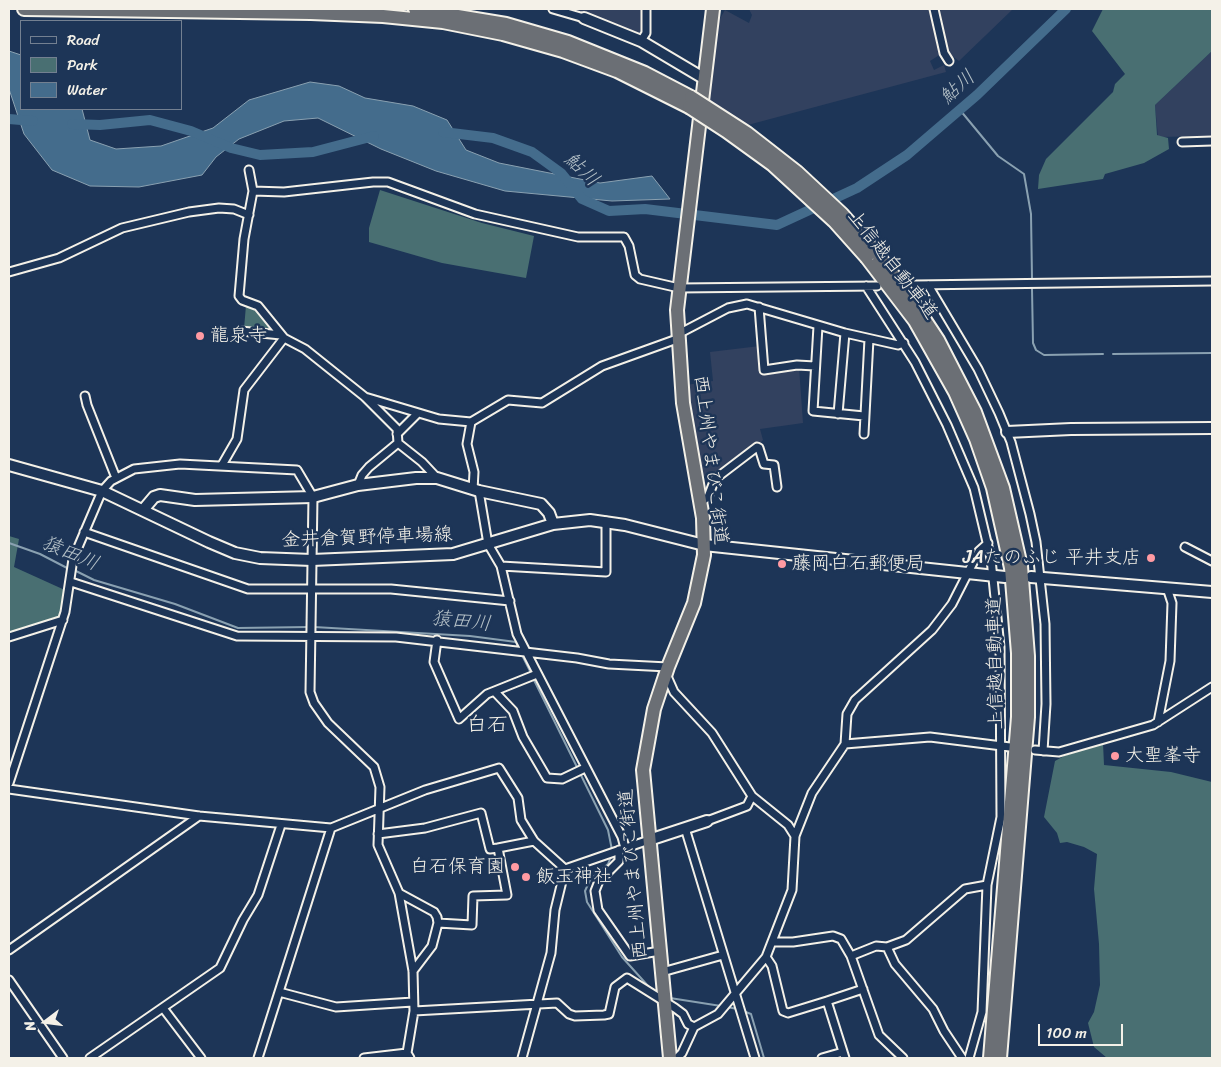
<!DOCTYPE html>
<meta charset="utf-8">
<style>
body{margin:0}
#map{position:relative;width:1221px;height:1067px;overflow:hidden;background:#1d3557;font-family:Sriracha,sans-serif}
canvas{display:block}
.frame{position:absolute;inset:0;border:10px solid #f4f1e8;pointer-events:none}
.legend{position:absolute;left:20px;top:20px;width:162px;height:90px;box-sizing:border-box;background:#1d3557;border:1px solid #738091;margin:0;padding:6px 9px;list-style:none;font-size:15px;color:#f4f1e8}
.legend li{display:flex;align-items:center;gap:10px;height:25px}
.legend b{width:25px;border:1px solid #738091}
.north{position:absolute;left:20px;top:997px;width:50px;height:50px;-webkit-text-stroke:4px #1d3557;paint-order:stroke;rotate:255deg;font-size:14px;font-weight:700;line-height:20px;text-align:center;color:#f4f1e8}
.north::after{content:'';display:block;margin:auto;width:18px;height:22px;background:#f4f1e8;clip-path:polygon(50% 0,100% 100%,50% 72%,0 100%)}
.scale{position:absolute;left:1038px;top:1024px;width:85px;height:22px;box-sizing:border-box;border:2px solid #f4f1e8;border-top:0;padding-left:6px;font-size:15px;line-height:18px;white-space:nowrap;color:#f4f1e8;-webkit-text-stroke:4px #1d3557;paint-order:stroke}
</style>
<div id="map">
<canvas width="1221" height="1067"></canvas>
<div class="frame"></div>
<ul class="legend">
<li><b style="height:6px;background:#1d3557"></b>Road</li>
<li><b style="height:14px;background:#496f72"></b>Park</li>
<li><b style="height:14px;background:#446c8c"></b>Water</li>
</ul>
<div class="north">N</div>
<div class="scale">100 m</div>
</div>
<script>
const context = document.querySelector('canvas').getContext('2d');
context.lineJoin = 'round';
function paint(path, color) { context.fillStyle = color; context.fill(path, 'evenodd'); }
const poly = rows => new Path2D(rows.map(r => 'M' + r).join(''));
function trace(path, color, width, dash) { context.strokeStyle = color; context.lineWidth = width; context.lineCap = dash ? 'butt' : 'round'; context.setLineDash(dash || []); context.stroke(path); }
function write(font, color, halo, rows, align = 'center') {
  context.font = font + ' Sriracha,"Klee One",sans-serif'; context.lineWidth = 5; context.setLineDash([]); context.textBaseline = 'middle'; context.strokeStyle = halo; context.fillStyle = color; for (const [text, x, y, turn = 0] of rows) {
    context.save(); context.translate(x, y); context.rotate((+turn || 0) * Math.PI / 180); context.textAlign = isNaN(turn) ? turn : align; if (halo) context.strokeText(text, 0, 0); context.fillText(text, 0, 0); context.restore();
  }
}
paint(poly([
 [570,9,642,9,642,33,639,35,590,15],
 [749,9,931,9,941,54,930,61,934,70,944,65,946,72,744,126,708,103,718,22,725,10,749,23,752,15],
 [936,9,1013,9,959,61,947,52],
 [1212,51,1212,136,1158,137,1155,105],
 [760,346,762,372,799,367,803,423,760,429,763,440,758,445,741,453,710,479,702,475,686,385,713,381,710,352]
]), '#32415f');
paint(poly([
 [1103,9,1212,9,1212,51,1155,105,1157,135,1168,138,1169,149,1144,163,1105,174,1103,179,1038,189,1039,175,1046,159,1113,92,1115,84,1125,74,1092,31],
 [380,190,482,223,534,236,526,278,442,263,369,242,369,228],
 [246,305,257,309,277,332,244,329],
 [9,536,19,539,14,567,67,591,62,614,55,620,9,634],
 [1103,743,1104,765,1171,772,1212,782,1212,1058,1107,1058,1094,1047,1088,1023,1094,1012,1100,985,1099,944,1094,889,1097,854,1084,847,1067,842,1060,843,1057,833,1044,817,1055,761,1064,756]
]), '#496f72');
const water = poly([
 [9,51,21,55,21,109,82,109,90,140,116,149,161,146,213,128,249,100,310,82,339,86,365,98,413,106,447,120,466,150,499,163,600,183,652,176,670,199,612,201,505,191,436,171,381,149,318,118,284,121,239,139,216,157,202,175,139,187,90,186,52,170,24,134,9,89,9,51]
]);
paint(water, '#446c8c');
trace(water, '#8aa1b1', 1);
trace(poly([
 [960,110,998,156,1024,174,1031,214,1032,278],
 [1032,289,1033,343,1036,350,1044,355,1103,354],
 [1113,354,1212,353],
 [9,543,40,554,69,569],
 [74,570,94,580,175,604,238,628,309,627],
 [314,627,470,636,516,642,519,649],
 [521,653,531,673],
 [533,678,608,830,612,850],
 [612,854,608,864,590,880,585,891,587,902,622,957,649,987,659,993],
 [670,998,721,1006],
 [726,1007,738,1009],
 [743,1011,751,1014,764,1058]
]), '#8aa1b1', 2);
trace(poly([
 [9,119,33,121],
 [72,124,100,125,150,120,191,131,231,148,260,155,313,152,374,136],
 [443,132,493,138,532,152,561,173,582,199,609,211,645,209,777,225,857,188,907,155,977,95,1066,9]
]), '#446c8c', 10);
const street = poly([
 [553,9,584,18],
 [934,9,944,53,949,61],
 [641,41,646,33,646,9],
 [1182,142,1212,141],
 [249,170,253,191,244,239,239,296,242,300,258,306,284,338,305,349,365,397,397,429,398,443,422,462,437,478],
 [253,191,284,192,373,182,388,182,475,214,578,237,624,237,629,246,635,275,640,279,679,288,877,286],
 [9,272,59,258,122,228,189,212,219,208,234,209,249,215],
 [915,285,1212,281],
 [928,285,978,369,999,413,1011,442,1030,514,1036,542,1045,624,1046,704,1043,751],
 [866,286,915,362,947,425,974,488,991,559,1000,647,1001,817,987,885,982,1012,969,1058],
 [759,307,764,370,797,365,815,366],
 [818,326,813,411,864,416],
 [241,331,281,335],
 [677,332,684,331,728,308,747,304,845,333,898,345,904,343],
 [85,396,87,405,116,478],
 [365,397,439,419,471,422,508,400,542,403,602,366,677,339],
 [838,414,845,333],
 [471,422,467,444,474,472,473,490],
 [397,434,417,414],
 [864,434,869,339],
 [222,465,237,439,244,390,284,338],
 [358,485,362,475,369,467,398,443],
 [479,491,488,544,501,566,517,634,622,837,625,848],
 [700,503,708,497,715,479,757,447,759,448,764,464,774,465,777,487],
 [84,532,248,589,391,589,510,601],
 [1185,547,1212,561],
 [501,566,606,572,606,521],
 [71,582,237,636,396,637,577,658,609,664,668,667],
 [9,637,63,620],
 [437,640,434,662,459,719,487,694,537,674],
 [666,674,674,692,712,733,752,796,788,825,795,836],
 [495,692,513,711,523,737,547,778,562,779,585,768],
 [1158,722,1170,661,1172,603,1167,588],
 [845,744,930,737,1010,747],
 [1035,750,1059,752,1153,725,1212,687],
 [9,783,65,612,73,559,102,491,111,481,134,469,180,464,297,470,313,497,310,692,314,703,328,723,374,767,380,787,378,845,399,893,413,971,414,1011,407,1053,410,1058],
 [9,789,199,816,331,828,425,790,499,768,518,798,521,820,534,841,565,869],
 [707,821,747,806,752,796],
 [685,828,755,1058],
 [378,834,425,828,481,813,490,849,498,848],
 [619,850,619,861,599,881,595,891,598,910,630,956,660,951],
 [565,869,649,840],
 [399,893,434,912,437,917,438,923,432,946,413,971],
 [438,923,472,925,473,896,507,895,498,848,534,841],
 [774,942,793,942,833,936,841,939,851,956,876,946,887,947,906,940,965,889,987,885],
 [887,947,895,964,933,1009,944,1031,962,1058],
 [9,950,199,816],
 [851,956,879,1035,903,1058],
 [766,957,772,966,783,1011,788,1013,827,1001,845,1058],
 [662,972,723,955],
 [9,980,63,1058],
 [279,992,336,1007,413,1002],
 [827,1001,863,989],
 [163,1008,201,1058],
 [414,1011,557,1003,569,1014,575,1016,604,1015,609,1014,615,987,627,978,675,1008,683,1014,688,1024,694,1027],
 [90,1058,220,968,243,920,258,895,281,825],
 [258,1058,331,828],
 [364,1058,407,1053],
 [522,1058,551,953,555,910,565,869],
 [677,1058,682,1053,694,1027,718,1014,766,957,792,890,795,836,812,793,845,744,847,714,855,700,932,630,952,604,979,551,988,543],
 [822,1058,843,1052]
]);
const secondary = poly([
 [584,18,641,41,705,79],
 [1007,432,1071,429,1212,428],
 [9,465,102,491,209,542,235,553,260,558,312,560,453,554,553,524,590,520,625,525,704,545,1005,577],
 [143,510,154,497,160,495,195,500,313,497,358,485,416,478,437,478,479,491,541,504,549,513,553,524],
 [1031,577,1212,592],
 [649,840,707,821]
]);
const highway = poly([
 [24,9,311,13,383,16,443,22,503,34,563,51,617,71,689,107],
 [415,9,506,24,568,42,645,73,691,97],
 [878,255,907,293,938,340,975,412,1003,488,1021,566,1028,656,1028,717,1000,1058],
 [867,258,915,321,955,392,976,439,993,488,1011,568,1018,653,1018,717,990,1058],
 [670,1058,643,770,654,709,668,667,694,603,704,555,703,518,683,403,677,310,713,9]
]);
trace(street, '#f4f1e8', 11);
trace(secondary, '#f4f1e8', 14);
trace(highway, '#f4f1e8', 16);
trace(street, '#1d3557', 7);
trace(secondary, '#1d3557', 10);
trace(highway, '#6b6f75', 12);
const highwayBridge = poly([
 [691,97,747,133,797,172,842,214,878,255],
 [689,107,726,131,773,165,834,221,867,258]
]);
trace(highwayBridge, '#f4f1e8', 16, []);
trace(highwayBridge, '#6b6f75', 12);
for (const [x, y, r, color] of [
 [200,336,5,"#ff9aa2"],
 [1151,558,5,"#ff9aa2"],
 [782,564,5,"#ff9aa2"],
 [1115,756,5,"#ff9aa2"],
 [515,867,5,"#ff9aa2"],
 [526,877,5,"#ff9aa2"]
]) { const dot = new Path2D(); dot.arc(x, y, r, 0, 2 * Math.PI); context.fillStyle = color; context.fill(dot); trace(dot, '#1d3557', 2); }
write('19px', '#f4f1e8', '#1d3557', [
 ["上信越自動車道",892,265,52],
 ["西上州やまびこ街道",710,460,83],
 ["金井倉賀野停車場線",367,538,-2],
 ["上信越自動車道",996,663,-91],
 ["西上州やまびこ街道",634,874,-95]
]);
write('19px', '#f4f1e8', '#1d3557', [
 ["龍泉寺",210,336],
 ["JAたのふじ 平井支店",1141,558,"right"],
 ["藤岡白石郵便局",792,564],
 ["大聖峯寺",1125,756],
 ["白石保育園",505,867,"right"],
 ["飯玉神社",536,877]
], 'left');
write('italic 20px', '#b6c2c8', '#1d3557', [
 ["鮎川",958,88,-42],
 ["鮎川",581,170,43],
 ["猿田川",70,554,23],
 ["猿田川",461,622,6]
]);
write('21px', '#f4f1e8', '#1d3557', [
 ["白石",487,726]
]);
</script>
